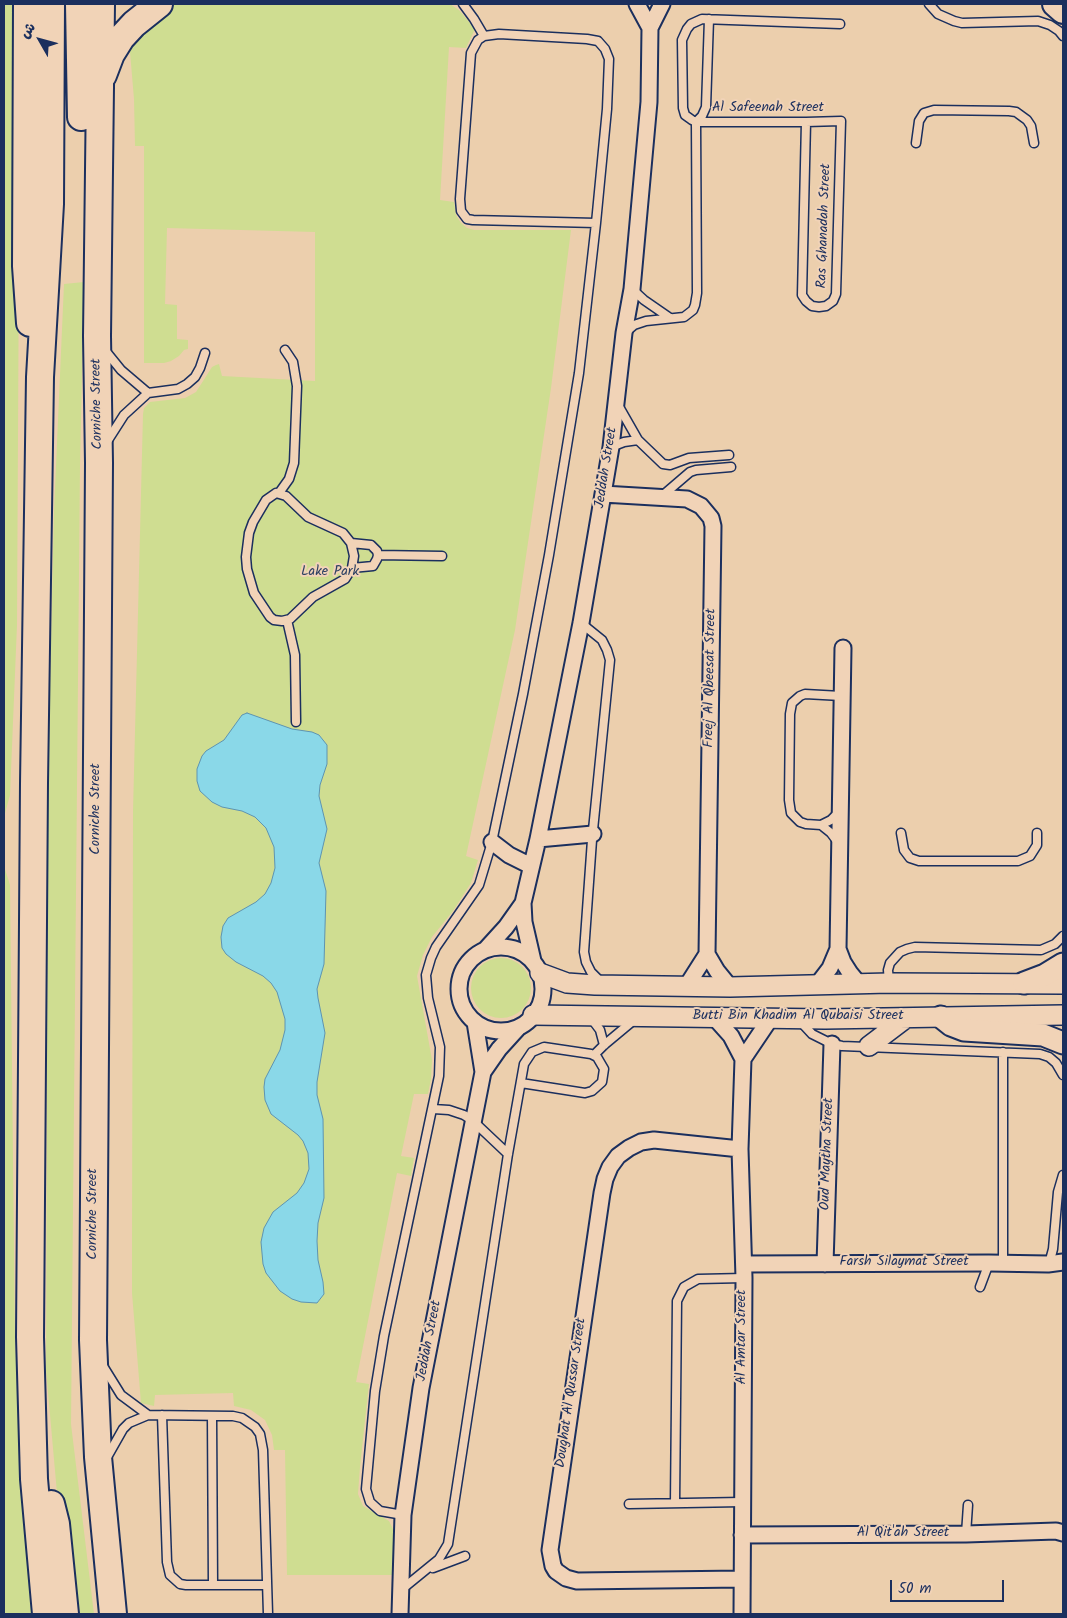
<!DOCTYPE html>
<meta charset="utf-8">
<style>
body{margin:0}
#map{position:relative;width:1067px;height:1618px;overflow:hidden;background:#eccfad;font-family:Kalam,"Playpen Sans Arabic",sans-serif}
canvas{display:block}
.frame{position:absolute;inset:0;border:5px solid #1b2f5e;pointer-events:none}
.north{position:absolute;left:15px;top:15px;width:50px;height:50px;-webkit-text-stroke:4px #f1d3b7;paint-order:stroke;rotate:308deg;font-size:14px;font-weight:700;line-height:20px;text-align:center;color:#1b2f5e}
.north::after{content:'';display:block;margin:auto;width:18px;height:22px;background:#1b2f5e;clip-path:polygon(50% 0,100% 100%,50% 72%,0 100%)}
.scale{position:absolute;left:890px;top:1580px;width:114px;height:22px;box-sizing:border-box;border:2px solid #1b2f5e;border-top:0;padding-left:6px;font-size:15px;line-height:18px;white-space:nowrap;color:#1b2f5e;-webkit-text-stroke:4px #f1d3b7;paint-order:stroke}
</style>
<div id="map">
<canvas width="1067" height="1618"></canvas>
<div class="frame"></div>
<div class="north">ش</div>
<div class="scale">50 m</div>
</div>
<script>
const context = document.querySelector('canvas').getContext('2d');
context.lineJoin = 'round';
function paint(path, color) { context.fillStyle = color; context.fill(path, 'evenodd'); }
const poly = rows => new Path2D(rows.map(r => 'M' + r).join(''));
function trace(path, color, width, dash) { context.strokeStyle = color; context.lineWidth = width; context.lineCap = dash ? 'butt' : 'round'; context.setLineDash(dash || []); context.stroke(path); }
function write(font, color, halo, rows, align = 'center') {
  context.font = font + ' Kalam,sans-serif'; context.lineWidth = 4; context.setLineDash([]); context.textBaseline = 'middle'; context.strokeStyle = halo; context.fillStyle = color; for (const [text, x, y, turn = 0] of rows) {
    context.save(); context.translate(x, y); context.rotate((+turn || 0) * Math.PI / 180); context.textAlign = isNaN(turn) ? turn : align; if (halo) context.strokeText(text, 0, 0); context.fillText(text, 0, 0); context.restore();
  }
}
paint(poly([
 [4,4,18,4,19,245,17,625,10,795,4,817],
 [169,4,450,4,459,10,475,29,466,48,449,47,440,200,454,202,456,215,461,223,467,228,474,230,571,230,551,388,515,630,466,856,478,860,471,883,453,911,432,937,423,955,417,976,432,1060,431,1079,428,1094,414,1094,401,1156,414,1158,411,1176,397,1173,356,1382,369,1384,360,1467,358,1494,363,1506,389,1521,392,1527,395,1534,394,1575,287,1575,285,1450,274,1450,272,1435,265,1420,251,1410,234,1406,233,1393,155,1395,154,1406,141,1403,132,1293,132,1245,133,811,143,414,144,408,150,402,185,398,196,392,212,367,216,365,219,364,222,376,315,381,315,232,167,228,165,304,177,305,177,339,188,340,188,349,184,350,179,356,171,361,164,363,144,363,144,146,135,146,134,99,130,52,131,43],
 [84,282,80,466,71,1424,94,1614,72,1614,57,1493,46,1370,48,772,54,511,64,284],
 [4,866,10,885,15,1342,32,1614,4,1614],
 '471 988a30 30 0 1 1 60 0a30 30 0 1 1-60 0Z'
]), '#cfdd91');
const water = poly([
 [247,713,292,729,312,732,319,735,327,745,327,764,320,785,319,796,327,829,319,863,326,891,324,964,317,989,318,998,325,1033,317,1082,317,1095,323,1119,324,1198,318,1223,317,1241,318,1260,323,1282,324,1294,317,1303,301,1302,292,1299,280,1291,266,1273,263,1264,261,1242,264,1228,273,1212,297,1193,304,1183,309,1169,308,1153,303,1141,298,1135,271,1114,265,1100,264,1087,265,1079,280,1050,285,1030,285,1019,277,992,271,983,263,976,236,962,226,954,222,948,221,937,223,926,228,918,256,902,265,894,271,883,275,868,274,847,266,828,255,817,242,811,222,807,212,802,200,791,197,781,197,769,202,756,206,751,224,740,242,715,247,713]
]);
paint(water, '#8ad8e8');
trace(water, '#5e94b1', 1);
const service = poly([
 [463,4,474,19,484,36],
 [929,4,938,14,954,21,962,23,1038,21,1050,25,1059,31,1063,36],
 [806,122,802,295,806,301,812,306,819,307,826,306,833,301,836,294,841,121,806,122,696,122,692,120,685,115,683,108,682,40,687,29,691,24,702,19,840,24],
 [916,143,919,121,924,113,934,110,1009,111,1016,112,1027,120,1031,126,1034,143],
 [632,289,644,300,670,318],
 [626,332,634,325,646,321,684,317,693,310,695,305,697,293,696,122,702,116,706,107,709,19],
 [104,349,121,370,148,393],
 [618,405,638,440,663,464,670,465,689,458,729,455],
 [108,440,124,415,148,393,178,389,187,384,195,377,200,368,205,353],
 [611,447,624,442,638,440],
 [276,493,286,496,308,517,343,533,351,543,354,556,352,568,345,579,313,597,290,619,282,621,274,620,270,617,254,593,247,569,246,557,249,533,253,522,266,500,276,493],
 [279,493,289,479,294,463,297,386,293,362,285,350],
 [662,496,690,472,696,470,731,467],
 [351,543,371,545,377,551,378,555,377,559,373,566,352,568],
 [378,555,442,556],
 [287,620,295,655,296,722],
 [581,623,602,640,607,650,610,660,592,840,584,952,586,962,591,972,601,982],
 [839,812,831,820,821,825,806,824,800,822,791,813,789,800,790,714,792,703,800,696,805,694,841,696],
 [821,825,831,833,837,841],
 [901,833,904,850,910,858,919,861,1018,861,1030,856,1037,845,1037,833],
 [889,982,888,970,890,963,900,952,907,949,915,947,1041,950,1055,944,1063,936],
 [591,1018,600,1030,604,1045],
 [799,1020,812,1034,832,1044,842,1046,1040,1054,1049,1057,1056,1063,1063,1075],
 [594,1055,604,1045,634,1020],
 [433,1109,449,1110,464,1115,472,1120,508,1154],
 [1003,1263,1003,1052],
 [1049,1264,1053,1249,1058,1192,1063,1175],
 [980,1287,989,1263],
 [103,1366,121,1395,148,1415],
 [162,1415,167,1562,170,1575,180,1584,186,1585,267,1585],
 [212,1416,213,1585],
 [106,1459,123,1429,129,1423,148,1415,233,1416,242,1418,255,1427,260,1434,263,1450,268,1614],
 [675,1503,677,1301,684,1287,698,1279,744,1278],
 [629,1504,742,1502],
 [403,1515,380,1511,370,1502,366,1489,375,1391,384,1336,439,1076,440,1047,428,998,426,975,431,958,436,947,479,885,492,842,523,694,549,555,579,373,596,223,607,109,609,59,605,49,598,41,587,39,499,34,484,36,478,40,471,53,460,199,461,211,467,219,473,220,596,223],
 [966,1534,968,1505],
 [433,1568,465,1556],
 [401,1590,439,1559,448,1544,508,1154,524,1064,532,1052,544,1047,591,1054,597,1057,604,1069,602,1082,592,1091,585,1093,521,1083]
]);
const minor = poly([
 [637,4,650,28],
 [603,494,687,499,701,506,711,518,713,526,707,954,717,971,730,987],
 [538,839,593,834],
 [492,842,509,855,531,866],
 '459 989a42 42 0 1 1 84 0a42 42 0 1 1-84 0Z',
 [486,949,506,927,523,903],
 [838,949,843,962,850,973,859,984],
 [533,961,524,922,523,903,538,839,581,623,611,447,624,333,632,289,649,102,650,28,662,4],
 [817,985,830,968,838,949,843,648],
 [686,987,707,954],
 [714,1017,731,1036,743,1059,740,1149,744,1278,742,1614],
 [743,1059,770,1019],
 [483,1072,499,1049,519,1027],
 [740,1149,654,1140,641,1142,629,1148,618,1156,610,1167,605,1179,602,1193,550,1550,553,1566,556,1571,566,1578,577,1581,742,1579],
 [744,1264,989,1263,1048,1264,1063,1262],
 [825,1264,832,1044],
 [742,1535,966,1534,1056,1531,1063,1533],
 [400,1614,403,1515,421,1388,483,1072,475,1022]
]);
const tertiary = poly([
 [540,973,567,983,595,985,730,987,889,983,1063,984],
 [533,1015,825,1019,1063,1015],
 [869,1046,906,1018]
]);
const secondary = poly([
 [1024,983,1045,975,1063,964],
 [941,1017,951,1025,964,1030,1043,1035,1063,1043]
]);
const primary = poly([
 [1055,4,1063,11]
]);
const trunk = poly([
 [27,4,26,266,30,323],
 [79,4,81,117],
 [101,4,97,336,99,463,93,1340,98,1457,113,1614],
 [103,75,111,54,121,38,134,24,159,4],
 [51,1504,56,1524,65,1614],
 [46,1614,34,1479,30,1337,34,783,40,377,50,204,51,4]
]);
trace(service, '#1b2f5e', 11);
trace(minor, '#1b2f5e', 19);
trace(tertiary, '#1b2f5e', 22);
trace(secondary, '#1b2f5e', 25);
trace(primary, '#1b2f5e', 28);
trace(trunk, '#1b2f5e', 30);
trace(service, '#f1d3b7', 8);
trace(minor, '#f1d3b7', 15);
trace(tertiary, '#f1d3b7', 19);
trace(secondary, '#f1d3b7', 21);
trace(primary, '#f1d3b7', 24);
trace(trunk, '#f1d3b7', 26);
write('14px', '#1b2f5e', '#f1d3b7', [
 ["Al Safeenah Street",768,109],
 ["Ras Ghanadah Street",825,226,-88],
 ["Corniche Street",98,404,-91],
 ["Jeddah Street",607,468,-81],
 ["Freej Al Qbeesat Street",711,678,-89],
 ["Corniche Street",97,809,-90],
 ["Butti Bin Khadim Al Qubaisi Street",798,1017],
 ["Oud Maytha Street",828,1154,-88],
 ["Corniche Street",94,1214,-90],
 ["Farsh Silaymat Street",904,1263],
 ["Al Amtar Street",743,1337,-90],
 ["Jeddah Street",430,1341,-79],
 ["Doughat Al Qussar Street",572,1393,-82],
 ["Al Qit'ah Street",903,1534]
]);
write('14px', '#2d4063', '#f1d3b7', [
 ["Lake Park",330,573]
]);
</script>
